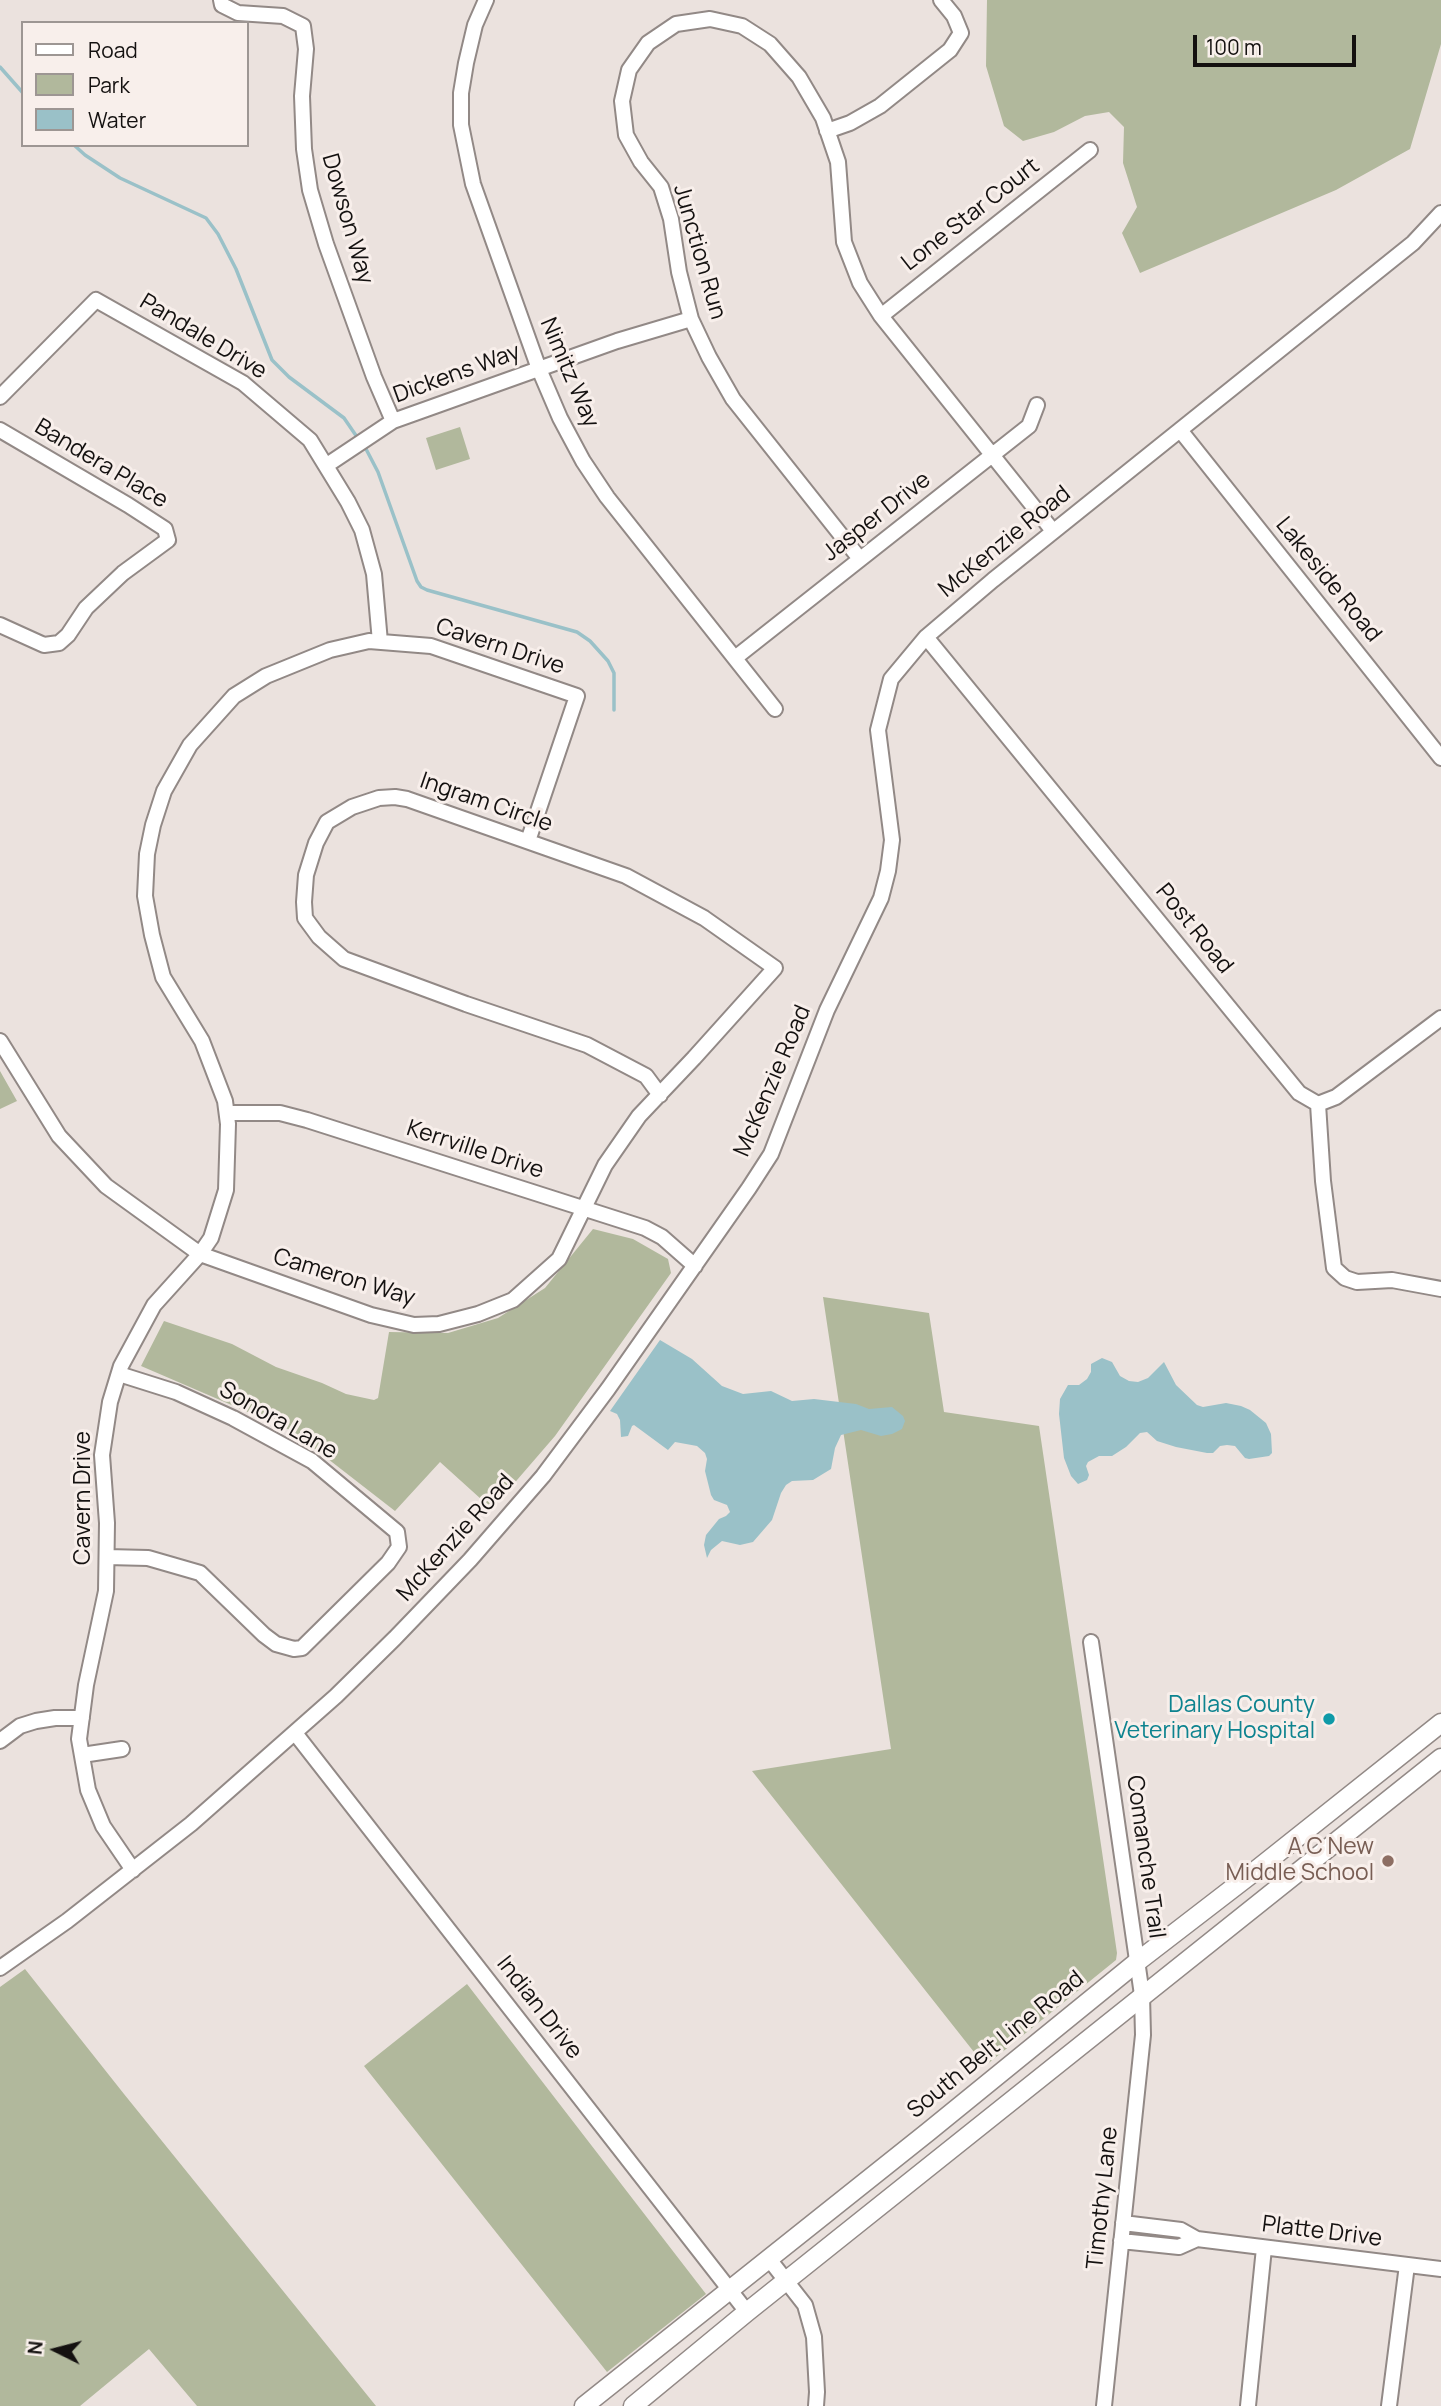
<!DOCTYPE html>
<style>
body{margin:0}
#map{position:relative;width:1441px;height:2406px;overflow:hidden;background:#ebe2de;font-family:Manrope,sans-serif}
canvas{display:block}
.legend{position:absolute;left:21px;top:21px;width:228px;height:126px;box-sizing:border-box;background:#f8efeb;border:2px solid #9d9693;margin:0;padding:9px 12px;list-style:none;font-size:21px;color:#141110}
.legend li{display:flex;align-items:center;gap:14px;height:35px}
.legend b{width:35px;border:2px solid #9d9693}
.north{position:absolute;left:21px;top:2315px;width:70px;height:70px;-webkit-text-stroke:5px #f8efeb;paint-order:stroke;rotate:276deg;font-size:19px;font-weight:700;line-height:28px;text-align:center;color:#141110}
.north::after{content:'';display:block;margin:auto;width:24px;height:32px;background:#141110;clip-path:polygon(50% 0,100% 100%,50% 72%,0 100%)}
.scale{position:absolute;left:1193px;top:35px;width:163px;height:32px;box-sizing:border-box;border:4px solid #141110;border-top:0;padding-left:9px;font-size:21px;line-height:24px;white-space:nowrap;color:#141110;-webkit-text-stroke:5px #f8efeb;paint-order:stroke}
</style>
<div id="map">
<canvas width="1441" height="2406"></canvas>
<ul class="legend">
<li><b style="height:9px;background:#fff"></b>Road</li>
<li><b style="height:19px;background:#b1b89c"></b>Park</li>
<li><b style="height:19px;background:#9ac1c8"></b>Water</li>
</ul>
<div class="north">N</div>
<div class="scale">100 m</div>
</div>
<script>
const context = document.querySelector('canvas').getContext('2d');
context.lineJoin = 'round';
function paint(path, color) { context.fillStyle = color; context.fill(path, 'evenodd'); }
const poly = rows => new Path2D(rows.map(r => 'M' + r).join(''));
function trace(path, color, width, dash) { context.strokeStyle = color; context.lineWidth = width; context.lineCap = dash ? 'butt' : 'round'; context.setLineDash(dash || []); context.stroke(path); }
function write(font, color, halo, rows, align = 'center') {
  context.font = font + ' Manrope,sans-serif'; context.lineWidth = 6; context.setLineDash([]); context.textBaseline = 'middle'; context.strokeStyle = halo; context.fillStyle = color; for (const [text, x, y, turn = 0] of rows) {
    context.save(); context.translate(x, y); context.rotate((+turn || 0) * Math.PI / 180); context.textAlign = isNaN(turn) ? turn : align; if (halo) context.strokeText(text, 0, 0); context.fillText(text, 0, 0); context.restore();
  }
}
paint(poly([
 [987,0,1441,0,1441,44,1410,149,1336,190,1140,273,1122,233,1137,207,1123,163,1124,127,1109,112,1085,116,1054,132,1023,141,1004,126,986,66],
 [460,427,470,459,436,470,426,438],
 [0,1071,17,1101,0,1109],
 [593,1229,633,1239,668,1259,671,1273,555,1436,492,1509,440,1462,395,1511,292,1431,141,1366,164,1321,232,1344,276,1367,322,1383,346,1394,374,1400,378,1398,389,1332,448,1333,498,1318,545,1288],
 [823,1297,929,1313,944,1412,1039,1426,1117,1953,1116,1960,985,2066,752,1771,891,1749],
 [25,1969,124,2094,376,2406,197,2406,149,2349,80,2406,0,2406,0,1987],
 [467,1984,706,2294,607,2372,364,2066]
]), '#b1b89c');
paint(poly([
 [660,1340,692,1359,722,1386,743,1394,771,1391,792,1401,814,1399,856,1404,869,1409,892,1407,903,1416,905,1421,902,1429,892,1434,881,1436,861,1430,841,1435,835,1448,831,1469,813,1480,792,1481,786,1485,781,1493,772,1520,753,1542,740,1545,722,1541,711,1550,707,1558,704,1545,706,1535,719,1519,726,1516,730,1512,727,1505,714,1500,711,1495,705,1471,707,1459,705,1453,697,1446,675,1442,668,1450,634,1425,632,1426,628,1436,621,1437,620,1420,617,1414,610,1411],
 [1102,1358,1112,1362,1120,1376,1129,1381,1138,1382,1148,1378,1164,1362,1176,1385,1197,1405,1203,1407,1226,1403,1241,1406,1250,1410,1266,1423,1271,1434,1272,1453,1269,1456,1249,1459,1245,1458,1235,1446,1227,1445,1220,1446,1213,1453,1207,1453,1176,1447,1157,1441,1147,1432,1140,1433,1126,1447,1112,1456,1099,1456,1088,1462,1086,1466,1089,1475,1087,1480,1078,1484,1071,1476,1064,1458,1059,1414,1060,1399,1068,1385,1079,1385,1087,1379,1091,1372,1091,1364]
]), '#9ac1c8');
trace(poly([
 [0,67,23,93],
 [74,145,85,155,120,178,206,218,218,234,236,269,272,360,289,377,344,418,357,437],
 [366,449,378,472,417,581,421,587,427,590,577,632,590,641,608,661,614,673,614,710]
]), '#9ac1c8', 3.5);
const minor = poly([
 [221,0,222,5,238,13,283,16,303,26,306,49,302,96,304,149,310,190,326,244,374,377,393,421],
 [486,0,475,25,466,63,461,93,461,125,473,184,539,369,560,418,583,461,607,497,775,709],
 [827,131,850,123,880,106,950,50,961,33,954,16,941,0],
 [881,316,1090,150],
 [0,397,96,300,243,383,310,440,348,502,362,530,374,574,380,642],
 [0,430,128,505,165,529,168,540,123,573,86,608,68,635,59,643,44,645,0,625],
 [1180,430,1441,758],
 [327,465,393,421,617,341,691,319],
 [860,559,733,399,709,357,691,319,679,272,671,219,661,187,641,162,626,135,622,101,629,70,648,43,676,24,710,19,742,26,770,44,799,77,823,118,838,162,844,242,860,283,881,316,1053,531],
 [926,637,1299,1093,1318,1104,1323,1181,1334,1268,1345,1278,1357,1282,1392,1280,1441,1289],
 [735,658,1029,426,1037,405],
 [0,1041,59,1136,106,1186,200,1254,371,1315,414,1325,439,1324,478,1314,513,1300,559,1259,605,1165,639,1116,694,1058,775,968,704,918,626,876,407,799,395,797,379,798,352,807,327,822,316,843,306,875,304,902,305,918,319,937,344,959,466,1004,587,1045,646,1076,660,1095],
 [1318,1104,1336,1097,1441,1018],
 [227,1113,280,1113,307,1120,645,1228,662,1237,695,1266],
 [107,1557,148,1558,200,1573,264,1635,276,1644,294,1649,302,1648,388,1563,399,1547,397,1532,312,1461,233,1418,176,1392,119,1374],
 [1091,1642,1142,1995,1143,2035,1104,2406],
 [295,1733,747,2312],
 [0,1741,20,1726,36,1721,55,1718,82,1718],
 [82,1755,122,1749],
 [133,1870,103,1826,88,1790,79,1739,86,1685,106,1591,107,1523,102,1455,110,1402,121,1366,154,1305,200,1254,211,1238,226,1190,228,1124,225,1101,202,1041,163,977,152,935,145,896,147,854,153,825,164,791,190,745,234,696,266,676,330,650,369,641,431,646,577,696,528,841],
 [0,1968,67,1921,191,1824,336,1696,395,1638,470,1560,543,1476,608,1389,749,1188,771,1154,827,1010,881,898,888,871,892,840,878,730,891,679,926,637,993,580,1413,243,1441,213],
 [1123,2223,1181,2230,1197,2239,1441,2269],
 [1121,2241,1179,2247,1197,2239],
 [769,2259,805,2305,814,2337,817,2392,816,2406],
 [1248,2406,1264,2248],
 [1389,2406,1407,2265]
]);
const major = poly([
 [584,2406,928,2132,1137,1962,1250,1875,1441,1723],
 [633,2406,747,2312,1441,1758]
]);
trace(minor, '#928986', 18);
trace(major, '#928986', 21);
trace(minor, '#fff', 14);
trace(major, '#fff', 18);
for (const [x, y, r, color] of [
 [1329,1719,7,"#0f9aa8"],
 [1388,1861,7,"#8d6e63"]
]) { const dot = new Path2D(); dot.arc(x, y, r, 0, 2 * Math.PI); context.fillStyle = color; context.fill(dot); trace(dot, '#f8efeb', 2.5); }
write('23px', '#141110', '#f8efeb', [
 ["Lone Star Court",971,215,-38],
 ["Dowson Way",347,219,74],
 ["Junction Run",699,252,74],
 ["Pandale Drive",203,337,31],
 ["Nimitz Way",569,373,67],
 ["Dickens Way",457,374,-20],
 ["Bandera Place",101,464,31],
 ["Jasper Drive",877,517,-38],
 ["McKenzie Road",1005,542,-39],
 ["Lakeside Road",1328,580,51],
 ["Cavern Drive",500,647,18],
 ["Ingram Circle",486,803,19],
 ["Post Road",1194,929,51],
 ["McKenzie Road",773,1081,-67],
 ["Kerrville Drive",475,1150,18],
 ["Cameron Way",344,1278,17],
 ["Sonora Lane",278,1421,30],
 ["Cavern Drive",84,1498,-90],
 ["McKenzie Road",456,1538,-48],
 ["Comanche Trail",1145,1857,82],
 ["Indian Drive",539,2008,52],
 ["South Belt Line Road",996,2045,-39],
 ["Timothy Lane",1103,2198,-84],
 ["Platte Drive",1322,2232,7]
]);
write('23px', '#0d838f', '#f8efeb', [
 ["Dallas County",1315,1706],
 ["Veterinary Hospital",1315,1732]
], 'right');
write('23px', '#785e54', '#f8efeb', [
 ["A C New",1374,1848],
 ["Middle School",1374,1874]
], 'right');
</script>
